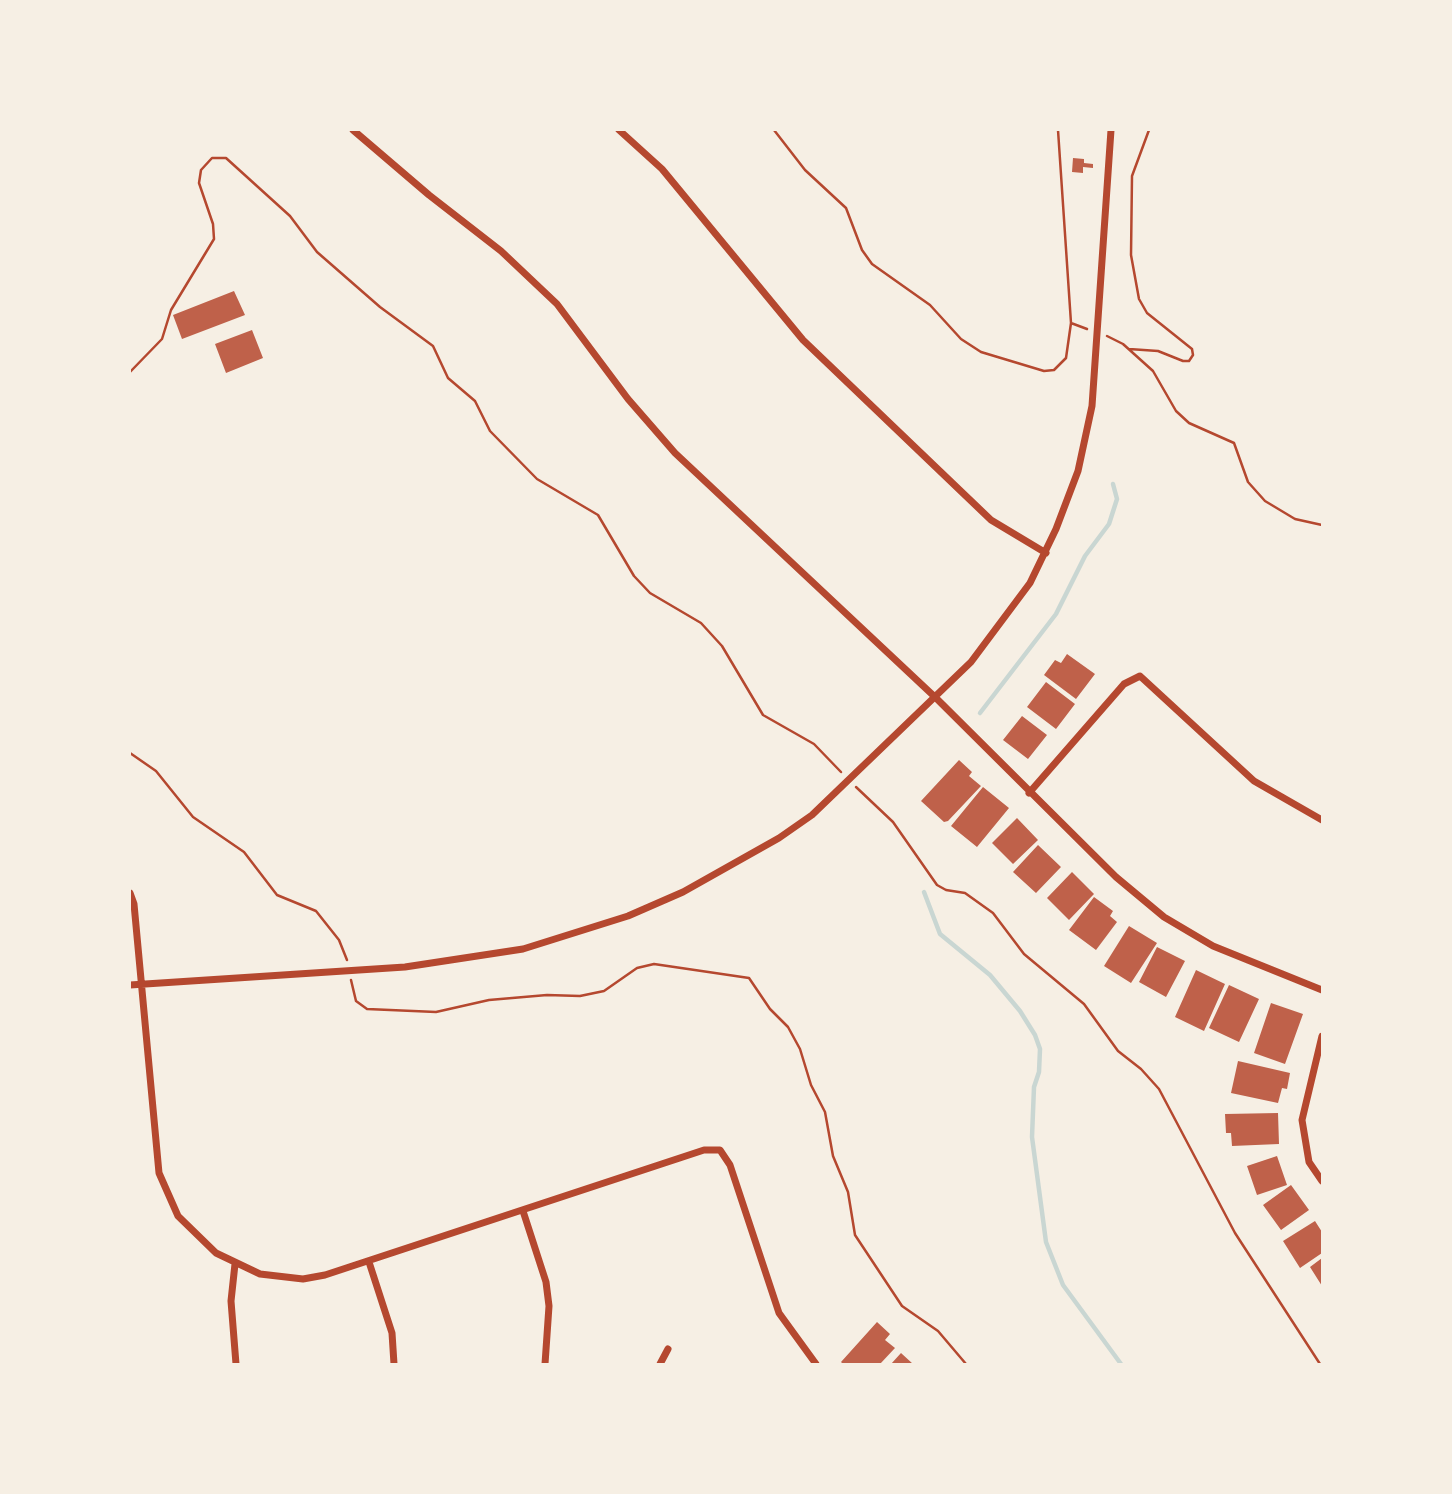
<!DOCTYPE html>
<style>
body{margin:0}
#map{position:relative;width:1452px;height:1494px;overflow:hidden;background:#f6efe4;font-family:Mulish,sans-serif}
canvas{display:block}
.frame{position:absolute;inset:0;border:131px solid #f6efe4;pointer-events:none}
</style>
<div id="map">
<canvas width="1452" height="1494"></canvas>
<div class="frame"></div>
</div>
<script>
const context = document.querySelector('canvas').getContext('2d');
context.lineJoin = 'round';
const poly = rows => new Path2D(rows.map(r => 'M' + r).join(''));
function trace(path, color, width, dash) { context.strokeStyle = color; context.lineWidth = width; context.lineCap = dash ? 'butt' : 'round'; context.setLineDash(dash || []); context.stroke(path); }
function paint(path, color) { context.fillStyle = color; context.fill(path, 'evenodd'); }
trace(poly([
 [980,713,1056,614,1085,556,1109,524,1117,499,1113,484],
 [924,892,940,934,990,975,1020,1011,1035,1035,1040,1049,1039,1072,1034,1087,1032,1137,1046,1242,1063,1285,1121,1364]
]), '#c9d6d2', 4.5);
paint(poly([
 [1073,158,1084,159,1084,163,1093,164,1093,168,1083,167,1083,173,1072,172],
 [234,291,245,315,182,339,173,315],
 [252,330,263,358,226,373,215,344],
 [1067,654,1095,674,1076,699,1044,675,1055,660,1061,663],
 [1046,682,1075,704,1056,729,1027,707],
 [1022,716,1047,735,1028,759,1003,740],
 [959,760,972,772,969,776,981,786,948,821,944,822,921,801],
 [983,787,1009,808,977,847,951,826],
 [1017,818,1038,840,1013,864,992,843],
 [1038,845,1061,867,1036,893,1013,872],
 [1072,872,1094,894,1069,920,1047,898],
 [1094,897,1113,911,1110,916,1117,922,1096,950,1069,930],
 [1129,926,1157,943,1131,983,1104,966],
 [1157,947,1185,961,1166,997,1139,982],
 [1196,970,1225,984,1204,1031,1175,1017],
 [1229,985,1259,999,1239,1042,1209,1028],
 [1271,1003,1303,1014,1285,1064,1254,1053],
 [1238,1061,1290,1073,1287,1089,1282,1088,1278,1103,1231,1093],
 [1278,1113,1279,1144,1232,1146,1231,1133,1226,1133,1225,1114],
 [1277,1156,1287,1185,1257,1195,1247,1166],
 [1291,1185,1309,1210,1281,1230,1263,1205],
 [1315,1221,1322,1232,1322,1253,1300,1268,1283,1241],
 [1322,1258,1322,1286,1310,1267],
 [877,1322,890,1334,885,1340,895,1348,880,1364,843,1364,841,1362],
 [901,1353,913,1364,891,1364]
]), '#bf614a');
trace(poly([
 [774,130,805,170,846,208,862,250,872,264,930,305,961,339,981,352,1044,371,1054,370,1066,358,1071,323,1058,130],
 [1071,323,1087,329],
 [1107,336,1123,344,1153,371,1176,411,1189,423,1234,443,1248,482,1265,501,1295,519,1322,525],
 [1129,349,1158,351,1183,361,1189,361,1193,355,1192,349,1147,313,1139,299,1131,255,1132,176,1149,130],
 [130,372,162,339,171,310,214,239,213,224,199,183,201,170,212,158,226,158,290,216,317,252,380,307,433,346,448,378,475,401,490,431,537,479,598,515,634,576,650,593,701,623,722,646,763,715,814,744,841,772],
 [130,753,156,771,193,817,244,852,277,895,316,911,339,940,347,960],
 [856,787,893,822,937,885,946,890,965,893,993,913,1024,954,1084,1004,1118,1051,1141,1069,1159,1089,1235,1233,1320,1364],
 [351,980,356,1001,367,1009,436,1012,489,1000,547,995,580,996,604,991,637,968,654,964,749,978,770,1009,788,1027,800,1049,811,1085,825,1112,833,1156,848,1192,855,1235,902,1306,938,1331,966,1364]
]), '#b5482f', 2.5);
trace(poly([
 [353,130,429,195,501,251,557,304,628,399,675,453,936,698,1116,877,1164,917,1213,946,1322,990],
 [619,130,662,169,803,340,991,520,1046,553],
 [1029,793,1124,684,1140,676,1254,781,1322,820],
 [130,893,134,904,159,1173,178,1216,216,1253,260,1274,303,1279,325,1275,704,1150,720,1150,730,1165,779,1313,816,1364],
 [130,985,405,967,523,949,628,916,683,892,779,838,812,815,971,662,1030,583,1056,529,1078,471,1092,406,1111,130],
 [1322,1036,1302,1120,1309,1162,1322,1181],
 [523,1211,546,1282,549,1306,545,1364],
 [369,1262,392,1333,394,1364],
 [235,1264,231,1301,236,1364],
 [660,1364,668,1349]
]), '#b5482f', 7);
</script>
